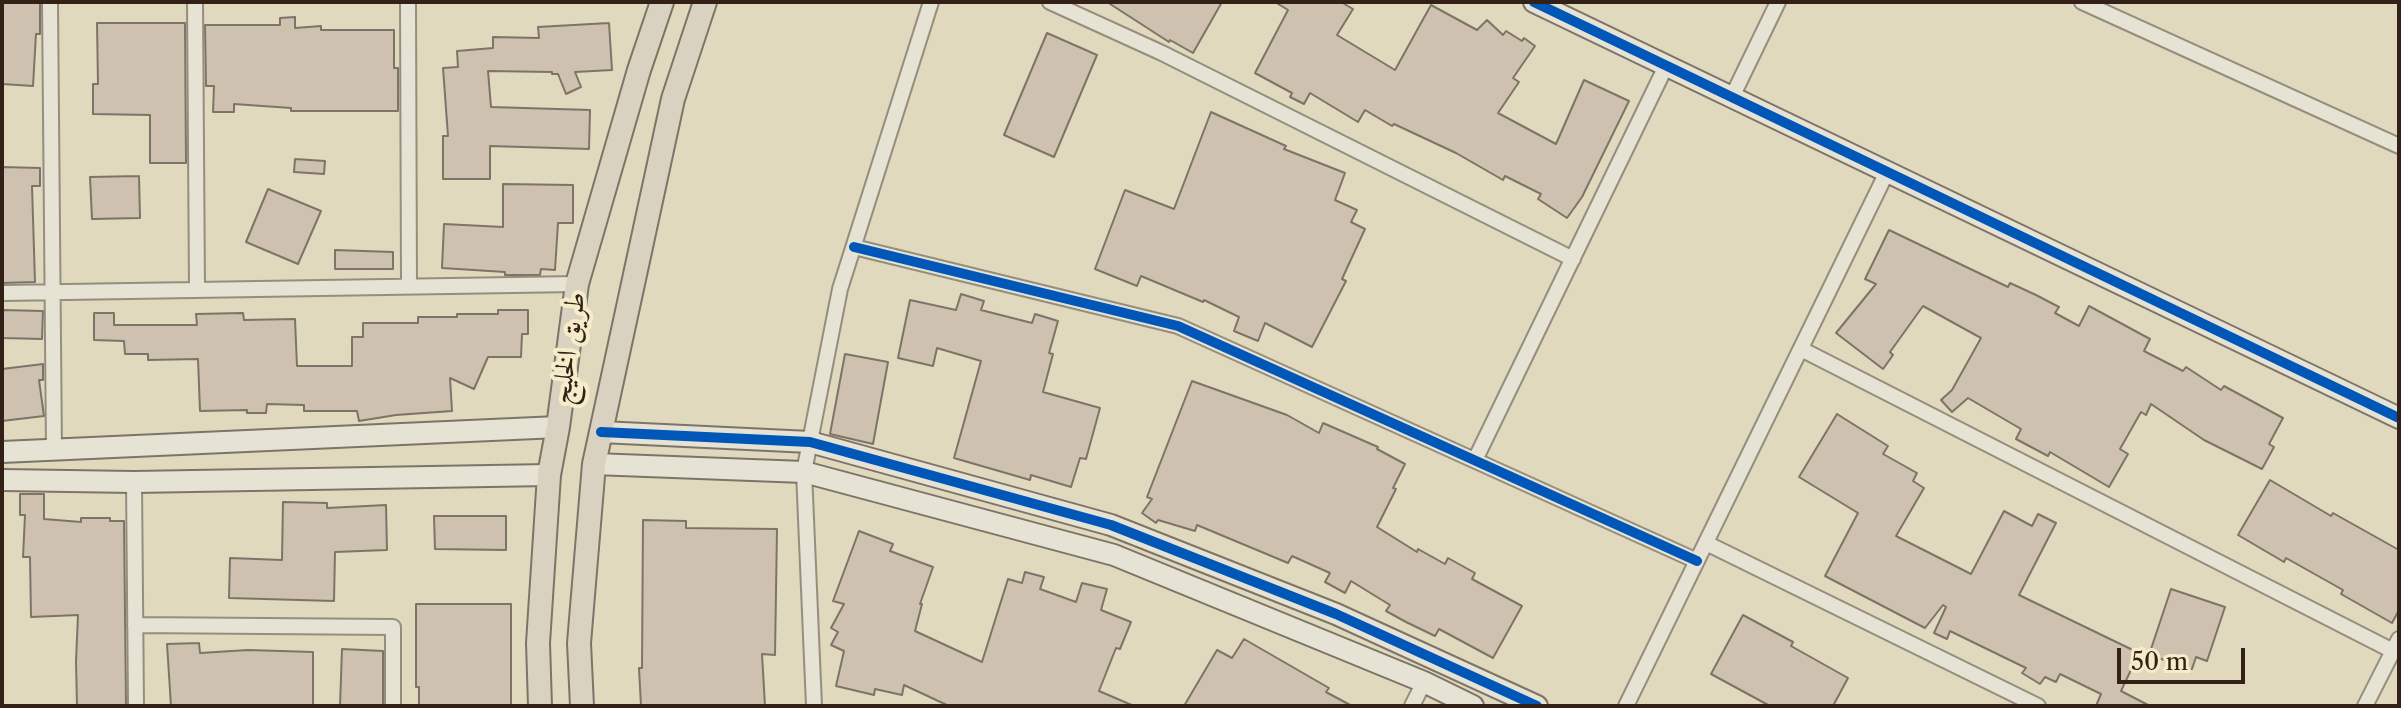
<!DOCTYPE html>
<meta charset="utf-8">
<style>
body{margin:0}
#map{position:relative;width:2401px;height:708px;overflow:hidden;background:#e1d9bd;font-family:"Libre Caslon Text",serif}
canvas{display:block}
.frame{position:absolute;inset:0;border:4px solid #332017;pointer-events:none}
.scale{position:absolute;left:2117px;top:648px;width:128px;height:36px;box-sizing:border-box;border:4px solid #332017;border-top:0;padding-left:10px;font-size:24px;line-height:28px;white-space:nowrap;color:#332017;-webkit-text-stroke:6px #f5ecca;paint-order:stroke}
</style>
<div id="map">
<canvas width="2401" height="708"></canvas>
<div class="frame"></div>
<div class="scale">50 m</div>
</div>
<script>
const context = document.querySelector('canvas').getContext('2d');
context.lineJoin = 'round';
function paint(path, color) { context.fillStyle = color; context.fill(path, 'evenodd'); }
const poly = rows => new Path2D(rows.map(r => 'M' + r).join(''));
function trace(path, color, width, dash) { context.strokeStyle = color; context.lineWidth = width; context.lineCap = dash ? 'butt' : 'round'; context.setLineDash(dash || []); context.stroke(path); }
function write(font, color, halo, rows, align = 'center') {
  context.font = font + ' "Libre Caslon Text",Amiri,serif'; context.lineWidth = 8; context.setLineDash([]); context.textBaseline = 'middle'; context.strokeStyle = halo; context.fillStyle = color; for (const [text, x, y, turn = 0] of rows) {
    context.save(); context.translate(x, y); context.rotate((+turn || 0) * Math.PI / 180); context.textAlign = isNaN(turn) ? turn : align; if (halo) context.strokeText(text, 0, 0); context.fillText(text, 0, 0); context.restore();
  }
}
const building = poly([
 [2,2,40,2,40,34,36,34,33,86,2,84,2,2],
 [1107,2,1222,2,1193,53,1170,40,1169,42,1107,2],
 [1275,2,1341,2,1353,9,1337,35,1395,70,1431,5,1477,30,1487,20,1503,35,1506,31,1522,41,1524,38,1535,46,1513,78,1519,82,1498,113,1556,144,1584,80,1629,101,1582,197,1567,218,1538,199,1541,194,1505,176,1503,180,1456,153,1394,124,1392,126,1365,110,1358,122,1310,93,1304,104,1290,97,1292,93,1255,73,1288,10,1275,2],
 [295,17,295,28,321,26,321,30,394,30,394,68,398,68,398,111,291,111,291,108,234,104,234,112,213,112,214,86,206,86,205,25,280,25,280,18,295,17],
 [97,23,185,23,186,163,150,163,150,115,93,114,93,84,98,84,97,23],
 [609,23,612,70,575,72,581,87,566,94,558,74,552,74,552,72,488,71,491,107,590,110,589,149,490,146,490,179,443,179,443,136,448,136,443,68,458,67,457,51,493,48,493,37,539,38,538,27,609,23],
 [1047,33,1097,55,1054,157,1004,135,1047,33],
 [1211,112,1286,146,1284,149,1345,173,1335,200,1357,210,1351,222,1365,229,1342,279,1346,281,1312,347,1265,323,1258,341,1234,331,1239,317,1204,300,1203,302,1141,276,1137,286,1095,269,1125,190,1174,209,1211,112],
 [295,159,325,161,324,174,294,172,295,159],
 [2,167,40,168,40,186,32,186,35,282,2,283,2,167],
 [139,176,140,218,92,219,90,177,139,176],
 [503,184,573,185,573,223,558,223,555,270,541,269,540,275,505,275,505,272,442,268,444,224,503,227,503,184],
 [268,189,321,211,298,264,246,242,268,189],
 [1889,230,2008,287,2010,283,2036,295,2059,307,2055,313,2079,326,2089,306,2150,339,2144,351,2183,371,2186,367,2221,390,2224,386,2283,418,2269,444,2274,447,2262,469,2204,440,2151,404,2146,415,2141,412,2120,449,2128,454,2109,487,2050,452,2048,456,2016,439,2021,429,1968,398,1952,412,1941,400,1952,390,1981,338,1923,306,1890,352,1893,355,1883,369,1836,333,1876,284,1865,279,1889,230],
 [335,250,393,252,393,269,335,269,335,250],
 [961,294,984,301,981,310,1032,323,1035,314,1058,321,1049,353,1053,354,1043,392,1100,408,1086,459,1080,458,1071,487,1031,475,1030,480,954,458,981,361,937,348,933,366,898,358,910,300,956,310,961,294],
 [2,310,43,311,42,339,2,338,2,310],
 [498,310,528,310,528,334,522,334,521,357,488,357,474,389,450,378,452,411,396,415,359,421,357,411,304,411,304,405,267,404,266,413,247,413,247,410,200,411,198,359,148,360,148,354,125,354,124,341,94,340,94,313,114,313,114,325,197,325,196,314,243,313,244,320,295,319,297,366,352,366,352,337,363,337,363,323,418,323,418,317,457,317,457,314,498,314,498,310],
 [845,354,888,362,873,444,830,434,845,354],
 [43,364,43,380,39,380,44,416,2,421,2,369,43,364],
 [1192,381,1287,415,1319,433,1323,423,1378,447,1377,449,1405,464,1393,488,1396,489,1377,527,1417,552,1418,549,1445,564,1448,558,1475,573,1472,579,1522,606,1493,658,1439,629,1435,636,1406,622,1386,611,1390,605,1351,581,1345,593,1325,582,1330,573,1292,556,1288,563,1197,525,1195,531,1158,520,1156,523,1142,513,1152,499,1147,497,1192,381],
 [1837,414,1888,446,1883,454,1917,473,1913,481,1924,488,1896,536,1971,574,2004,511,2032,526,2038,514,2056,523,2019,595,2139,653,2121,691,2150,706,2096,706,2101,694,2060,674,2056,682,2045,677,2040,684,2022,673,2026,668,1950,631,1947,639,1934,633,1946,607,1943,605,1925,628,1825,576,1858,513,1799,477,1837,414],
 [2270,480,2331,516,2333,513,2399,550,2399,610,2392,623,2341,594,2343,590,2286,558,2284,562,2238,535,2270,480],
 [20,494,44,494,44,519,81,522,81,518,110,518,110,521,124,521,126,706,77,706,76,661,78,615,31,617,30,557,23,557,25,515,20,515,20,494],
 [283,502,327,503,327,508,386,505,387,550,335,552,334,601,229,598,230,558,282,560,283,502],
 [434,516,506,516,506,550,435,549,434,516],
 [643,520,686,521,686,528,777,529,775,655,762,654,765,706,641,706,639,668,642,668,643,520],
 [859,531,893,544,890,551,933,567,920,604,922,604,915,631,982,662,1008,579,1022,583,1025,572,1044,577,1040,589,1076,602,1082,583,1107,589,1101,610,1131,622,1120,649,1116,648,1099,691,1134,706,949,706,904,685,902,695,875,689,874,695,836,686,844,651,831,645,838,632,831,628,844,604,833,601,859,531],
 [2171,589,2225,607,2207,661,2196,657,2192,669,2149,655,2171,589],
 [416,604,511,604,511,706,419,706,419,687,416,687,416,604],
 [1743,615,1793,642,1791,646,1848,678,1833,706,1770,706,1711,674,1743,615],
 [1244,639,1329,688,1326,692,1352,706,1184,706,1217,650,1232,658,1244,639],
 [199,643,200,653,248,650,313,652,313,706,171,706,167,644,199,643],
 [342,649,383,651,383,706,340,706,342,649]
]);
paint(building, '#cfc1af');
trace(building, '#7c7567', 2);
const street = poly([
 [50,2,54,451],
 [195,2,197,290],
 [408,2,409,286],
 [1050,2,1162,53,1573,259],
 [2082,2,2399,146],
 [1732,97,1778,2],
 [854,247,1178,326,1697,561],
 [2,293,577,284],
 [1801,349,2393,651],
 [1475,460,1666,66],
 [134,482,136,706],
 [1706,543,2038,706],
 [135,625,393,627,393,706],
 [814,706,804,472,840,289,931,2],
 [1412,706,1424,682],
 [1626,706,1887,172],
 [2365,706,2399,639]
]);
const secondary = poly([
 [1534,2,2399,418],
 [601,432,810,442,1111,525,1336,614,1537,706],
 [2,452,558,427],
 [594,464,804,472,1114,555,1424,682,1473,706],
 [2,480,134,482,549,475]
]);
const primary = poly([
 [540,706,538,643,549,475,558,427,577,284,639,70,662,2],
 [582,706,579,643,594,464,673,99,705,2]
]);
trace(street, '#958e7d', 18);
trace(secondary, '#7c7567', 24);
trace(primary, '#7c7567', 26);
trace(street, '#e6e2d4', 14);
trace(secondary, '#e6e2d4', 20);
trace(primary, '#dad2c0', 22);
trace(poly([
 [1534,2,2399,418],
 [854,247,1178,326,1697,561],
 [601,432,810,442,1111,525,1336,614,1537,706]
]), '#0057b8', 10);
write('28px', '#332017', '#f5ecca', [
 ["طريق الخليج",569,348,-82]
]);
</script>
